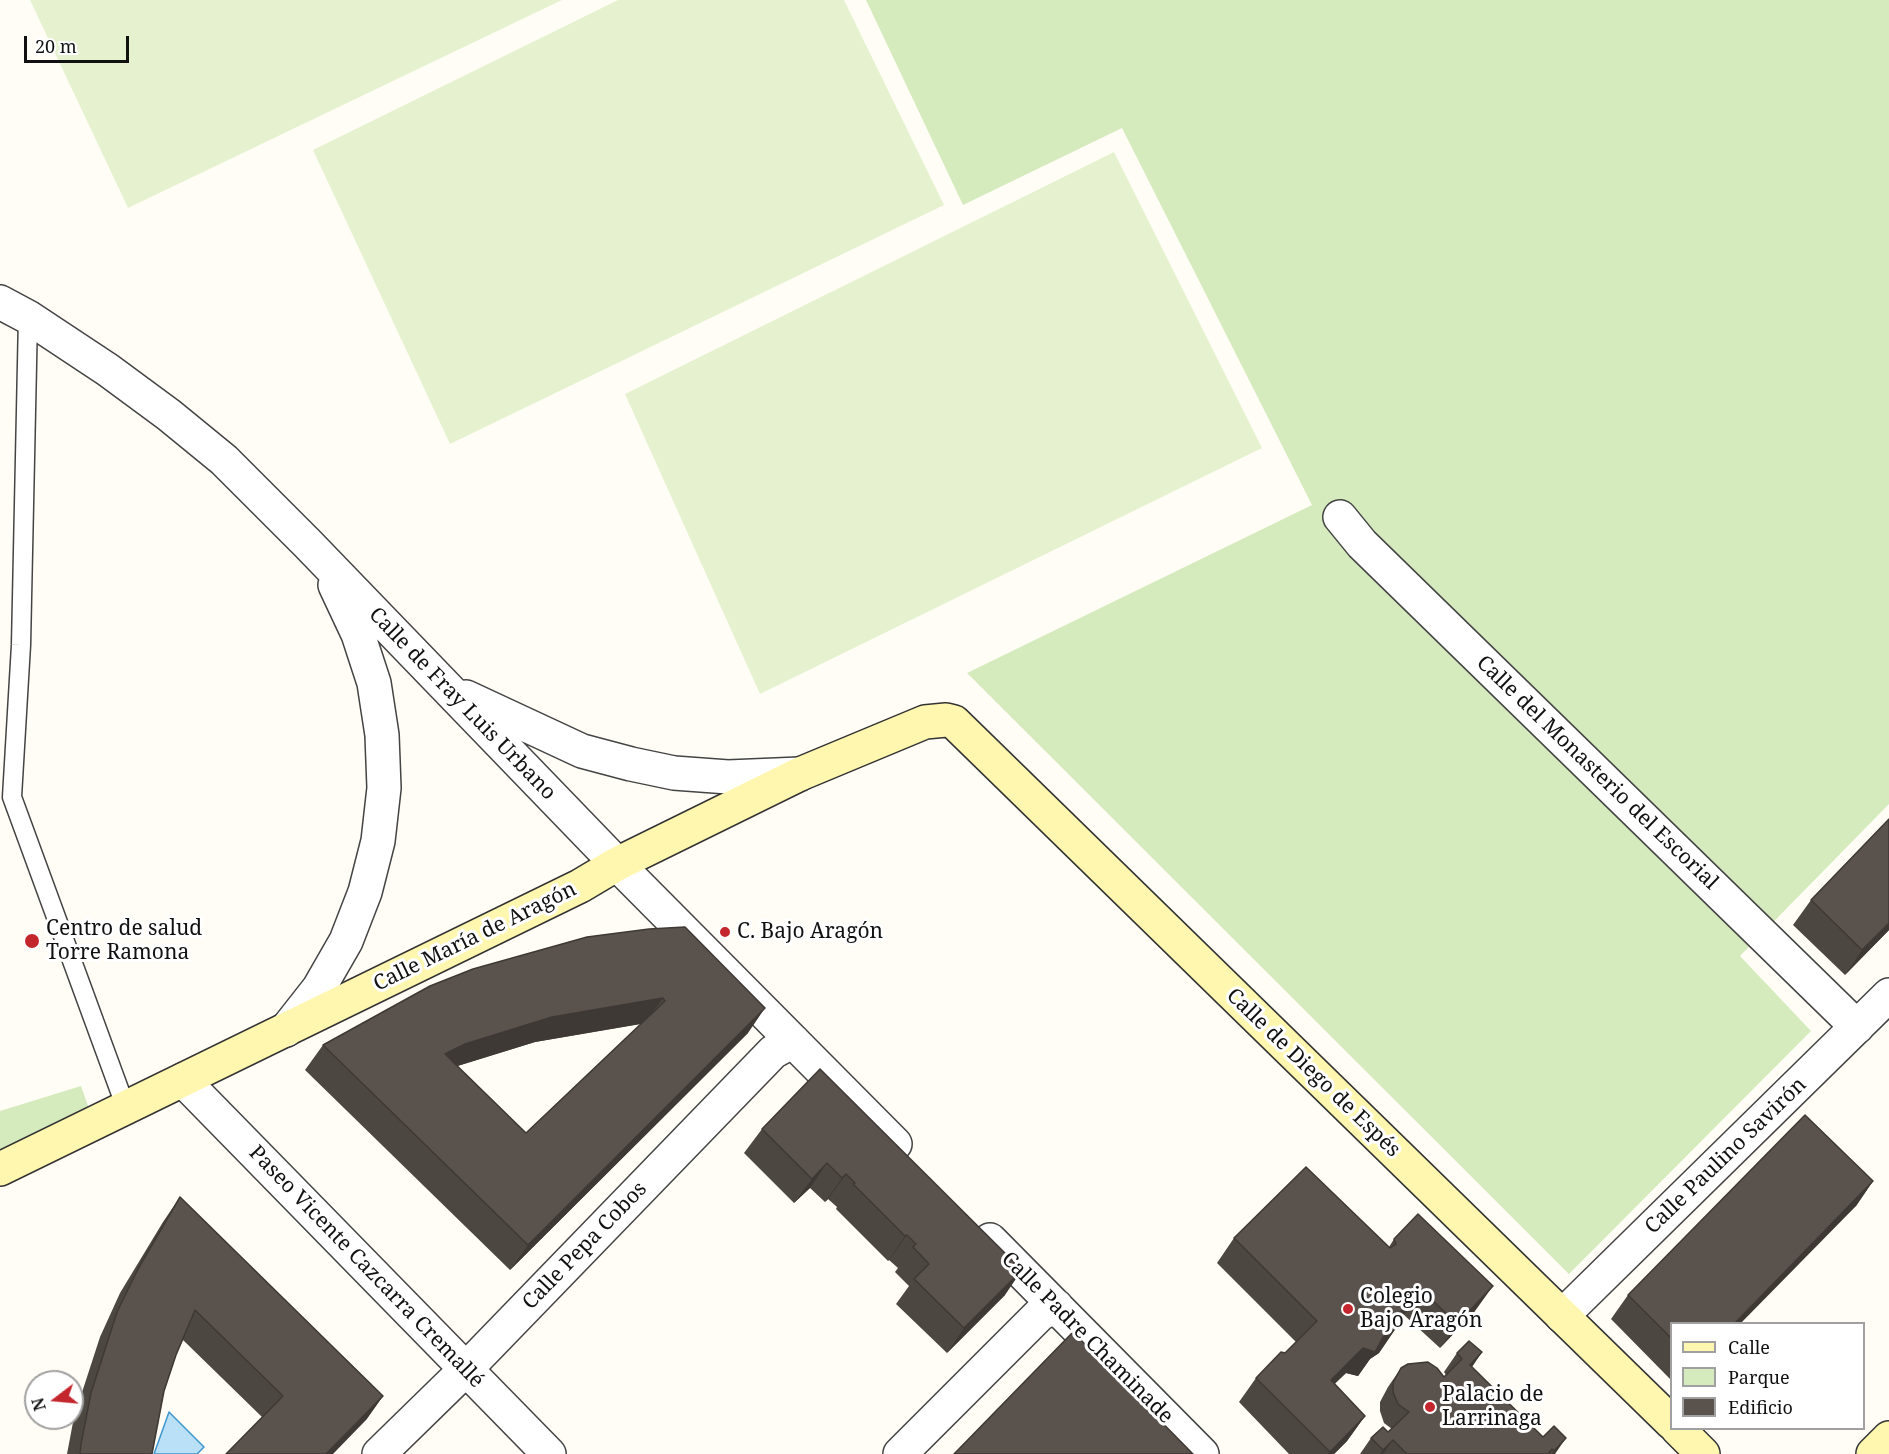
<!DOCTYPE html>
<meta charset="utf-8">
<style>
body{margin:0}
#map{position:relative;width:1889px;height:1454px;overflow:hidden;background:#fffdf5;font-family:"Noto Serif",serif}
canvas{display:block}
.legend{position:absolute;left:1670px;top:1322px;width:195px;height:108px;box-sizing:border-box;background:#fff;border:2px solid #a0a0a0;margin:0;padding:8px 10px;list-style:none;font-size:18px;color:#111}
.legend li{display:flex;align-items:center;gap:12px;height:30px}
.legend b{width:30px;border:2px solid #a0a0a0}
.north{position:absolute;left:24px;top:1370px;width:60px;height:60px;box-sizing:border-box;background:#fff;border:2px solid #a0a0a0;border-radius:50%;rotate:254deg;font-size:16px;font-weight:700;line-height:24px;text-align:center;color:#111}
.north::after{content:'';display:block;margin:auto;width:21px;height:27px;background:#c4262e;clip-path:polygon(50% 0,100% 100%,50% 72%,0 100%)}
.scale{position:absolute;left:24px;top:36px;width:105px;height:27px;box-sizing:border-box;border:3px solid #111;border-top:0;padding-left:8px;font-size:18px;line-height:21px;white-space:nowrap;color:#111;-webkit-text-stroke:4px #fff;paint-order:stroke}
</style>
<div id="map">
<canvas width="1889" height="1454"></canvas>
<ul class="legend">
<li><b style="height:8px;background:#fff6b0"></b>Calle</li>
<li><b style="height:16px;background:#d5ebbd"></b>Parque</li>
<li><b style="height:16px;background:#5a524d"></b>Edificio</li>
</ul>
<div class="north">N</div>
<div class="scale">20 m</div>
</div>
<script>
const context = document.querySelector('canvas').getContext('2d');
context.lineJoin = 'round';
function paint(path, color) { context.fillStyle = color; context.fill(path, 'evenodd'); }
const poly = rows => new Path2D(rows.map(r => 'M' + r).join(''));
function trace(path, color, width, dash) { context.strokeStyle = color; context.lineWidth = width; context.lineCap = dash ? 'butt' : 'round'; context.setLineDash(dash || []); context.stroke(path); }
function write(font, color, halo, rows, align = 'center') {
  context.font = font + ' "Noto Serif",serif'; context.lineWidth = 6; context.setLineDash([]); context.textBaseline = 'middle'; context.strokeStyle = halo; context.fillStyle = color; for (const [text, x, y, turn = 0] of rows) {
    context.save(); context.translate(x, y); context.rotate((+turn || 0) * Math.PI / 180); context.textAlign = isNaN(turn) ? turn : align; if (halo) context.strokeText(text, 0, 0); context.fillText(text, 0, 0); context.restore();
  }
}
paint(poly([
 [866,0,1889,0,1889,804,1740,956,1811,1031,1569,1274,967,673,1312,505,1122,128,963,205],
 [81,1086,92,1117,0,1159,0,1111]
]), '#d5ebbd');
paint(poly([
 [30,0,562,0,128,208],
 [618,0,844,0,944,205,450,444,313,150],
 [1114,152,1262,448,760,694,625,394]
]), '#e6f2cf');
const water = poly([
 [169,1412,204,1447,197,1454,154,1454,169,1412]
]);
paint(water, '#b9e0f7');
trace(water, '#3f96cf', 1.5);
const lane = poly([
 [28,317,21,645,12,797,126,1108]
]);
const street = poly([
 [0,302,28,317,108,370,169,415,224,460,308,544,617,864,895,1144],
 [1340,517,1362,544,1857,1027],
 [466,697,582,751,631,764,674,773,728,777,800,774],
 [286,1030,319,988,346,941,365,892,378,841,384,788,382,735,374,683,358,634,335,585],
 [183,1080,549,1454],
 [990,1240,1202,1454],
 [1562,1316,1889,995],
 [379,1454,466,1369,773,1052,793,1041],
 [900,1454,1040,1314,1056,1306]
]);
const secondary = poly([
 [0,1169,580,886,617,864,800,774,925,722,946,720,954,722,1672,1423],
 [1677,1428,1703,1454],
 [1873,1454,1889,1438]
]);
trace(lane, '#444', 21);
trace(street, '#444', 36);
trace(secondary, '#333', 36);
trace(lane, '#fff', 18);
trace(street, '#fff', 33);
trace(secondary, '#fff6b0', 33);
paint(poly([
 [1811,900,1889,930,1845,975,1793,925],
 [587,937,748,1033,510,1270,305,1070,323,1045],
 [641,1024,526,1133,457,1066,535,1042],
 [820,1069,1005,1295,947,1353,896,1304,909,1286,895,1272,898,1268,889,1260,888,1261,836,1209,837,1207,828,1199,825,1202,810,1188,794,1203,744,1153,762,1129],
 [1873,1181,1856,1206,1671,1323,1671,1380,1611,1319,1628,1295],
 [180,1197,383,1396,366,1420,262,1417,183,1340,176,1355,164,1391,152,1454,67,1454,74,1417,100,1337,120,1293,163,1222],
 [1234,1238,1389,1247,1394,1239,1475,1311,1440,1348,1404,1315,1396,1324,1396,1328,1379,1353,1370,1359,1358,1376,1346,1373,1334,1384,1365,1416,1347,1441,1334,1454,1289,1454,1239,1402,1256,1378,1285,1353,1296,1342,1217,1263],
 [1482,1352,1472,1367,1543,1437,1554,1426,1555,1454,1360,1454,1371,1438,1388,1432,1392,1429,1384,1423,1380,1411,1380,1402,1388,1387,1401,1368,1444,1377,1446,1375,1444,1372,1457,1353]
]), '#4d4742');
paint(poly([
 [1889,923,1889,930,1845,975,1862,950],
 [663,998,645,1023,535,1042,448,1069,445,1054,465,1044,552,1017],
 [765,1008,748,1033,510,1270,528,1245],
 [827,1163,810,1188,794,1203,812,1179],
 [846,1174,828,1199,825,1202,842,1178],
 [1873,1181,1856,1206,1741,1323,1735,1323],
 [907,1235,889,1260,888,1261,905,1236],
 [1022,1270,1005,1295,947,1353,964,1328],
 [1493,1286,1475,1311,1440,1348,1457,1324],
 [1422,1290,1404,1315,1377,1342,1394,1318],
 [1396,1328,1379,1353,1370,1359,1358,1376,1346,1373,1313,1405,1331,1380,1363,1348],
 [1482,1352,1468,1372,1470,1365],
 [383,1396,366,1420,333,1454,326,1454],
 [1365,1416,1347,1441,1334,1454,1328,1454],
 [1566,1438,1555,1454,1552,1454,1554,1451],
 [1393,1440,1383,1454,1380,1454,1383,1450]
]), '#3f3936');
const building = poly([
 [1889,819,1889,923,1862,950,1811,900,1889,819],
 [685,927,765,1008,528,1245,323,1045,430,986,473,969,587,937,649,929,685,927],
 [663,998,665,1001,526,1133,445,1054,465,1044,552,1017,663,998],
 [820,1069,1022,1270,964,1328,914,1279,929,1264,913,1247,916,1244,907,1235,905,1236,853,1184,855,1183,846,1174,842,1178,827,1163,812,1179,762,1129,820,1069],
 [1805,1115,1873,1181,1735,1323,1671,1323,1671,1338,1628,1295,1805,1115],
 [1306,1167,1390,1248,1396,1244,1394,1239,1418,1214,1493,1286,1457,1324,1422,1290,1394,1318,1396,1328,1383,1337,1375,1352,1363,1348,1331,1380,1365,1416,1330,1452,1256,1378,1281,1352,1285,1353,1317,1321,1234,1238,1306,1167],
 [180,1197,383,1396,326,1454,226,1454,283,1396,195,1310,176,1355,164,1391,152,1454,80,1454,81,1444,91,1393,117,1312,138,1269,180,1197],
 [1073,1332,1193,1454,954,1454,1073,1332],
 [1469,1341,1482,1352,1470,1365,1543,1437,1554,1426,1566,1438,1554,1451,1552,1449,1548,1454,1407,1454,1393,1440,1383,1450,1371,1438,1383,1427,1388,1432,1409,1412,1398,1404,1393,1392,1393,1383,1401,1368,1408,1364,1428,1362,1437,1368,1444,1377,1462,1359,1457,1353,1469,1341]
]);
paint(building, '#5a524d');
trace(building, '#3f3936', 1.5);
for (const [x, y, r, color] of [
 [725,932,6,"#c4262e"],
 [32,941,8,"#c4262e"],
 [1348,1309,6,"#c4262e"],
 [1430,1407,6,"#c4262e"]
]) { const dot = new Path2D(); dot.arc(x, y, r, 0, 2 * Math.PI); context.fillStyle = color; context.fill(dot); trace(dot, '#fff', 2); }
write('21px', '#111', '#fff', [
 ["Calle de Fray Luis Urbano",462,704,46],
 ["Calle del Monasterio del Escorial",1597,773,44],
 ["Calle María de Aragón",475,937,-26],
 ["Calle de Diego de Espés",1313,1073,44],
 ["Calle Paulino Savirón",1726,1156,-44],
 ["Calle Pepa Cobos",585,1246,-46],
 ["Paseo Vicente Cazcarra Cremallé",366,1267,46],
 ["Calle Padre Chaminade",1087,1338,45]
]);
write('21px', '#111', '#fff', [
 ["Centro de salud",46,929],
 ["Torre Ramona",46,953],
 ["C. Bajo Aragón",737,932],
 ["Colegio",1360,1297],
 ["Bajo Aragón",1360,1321],
 ["Palacio de",1442,1395],
 ["Larrinaga",1442,1419]
], 'left');
</script>
